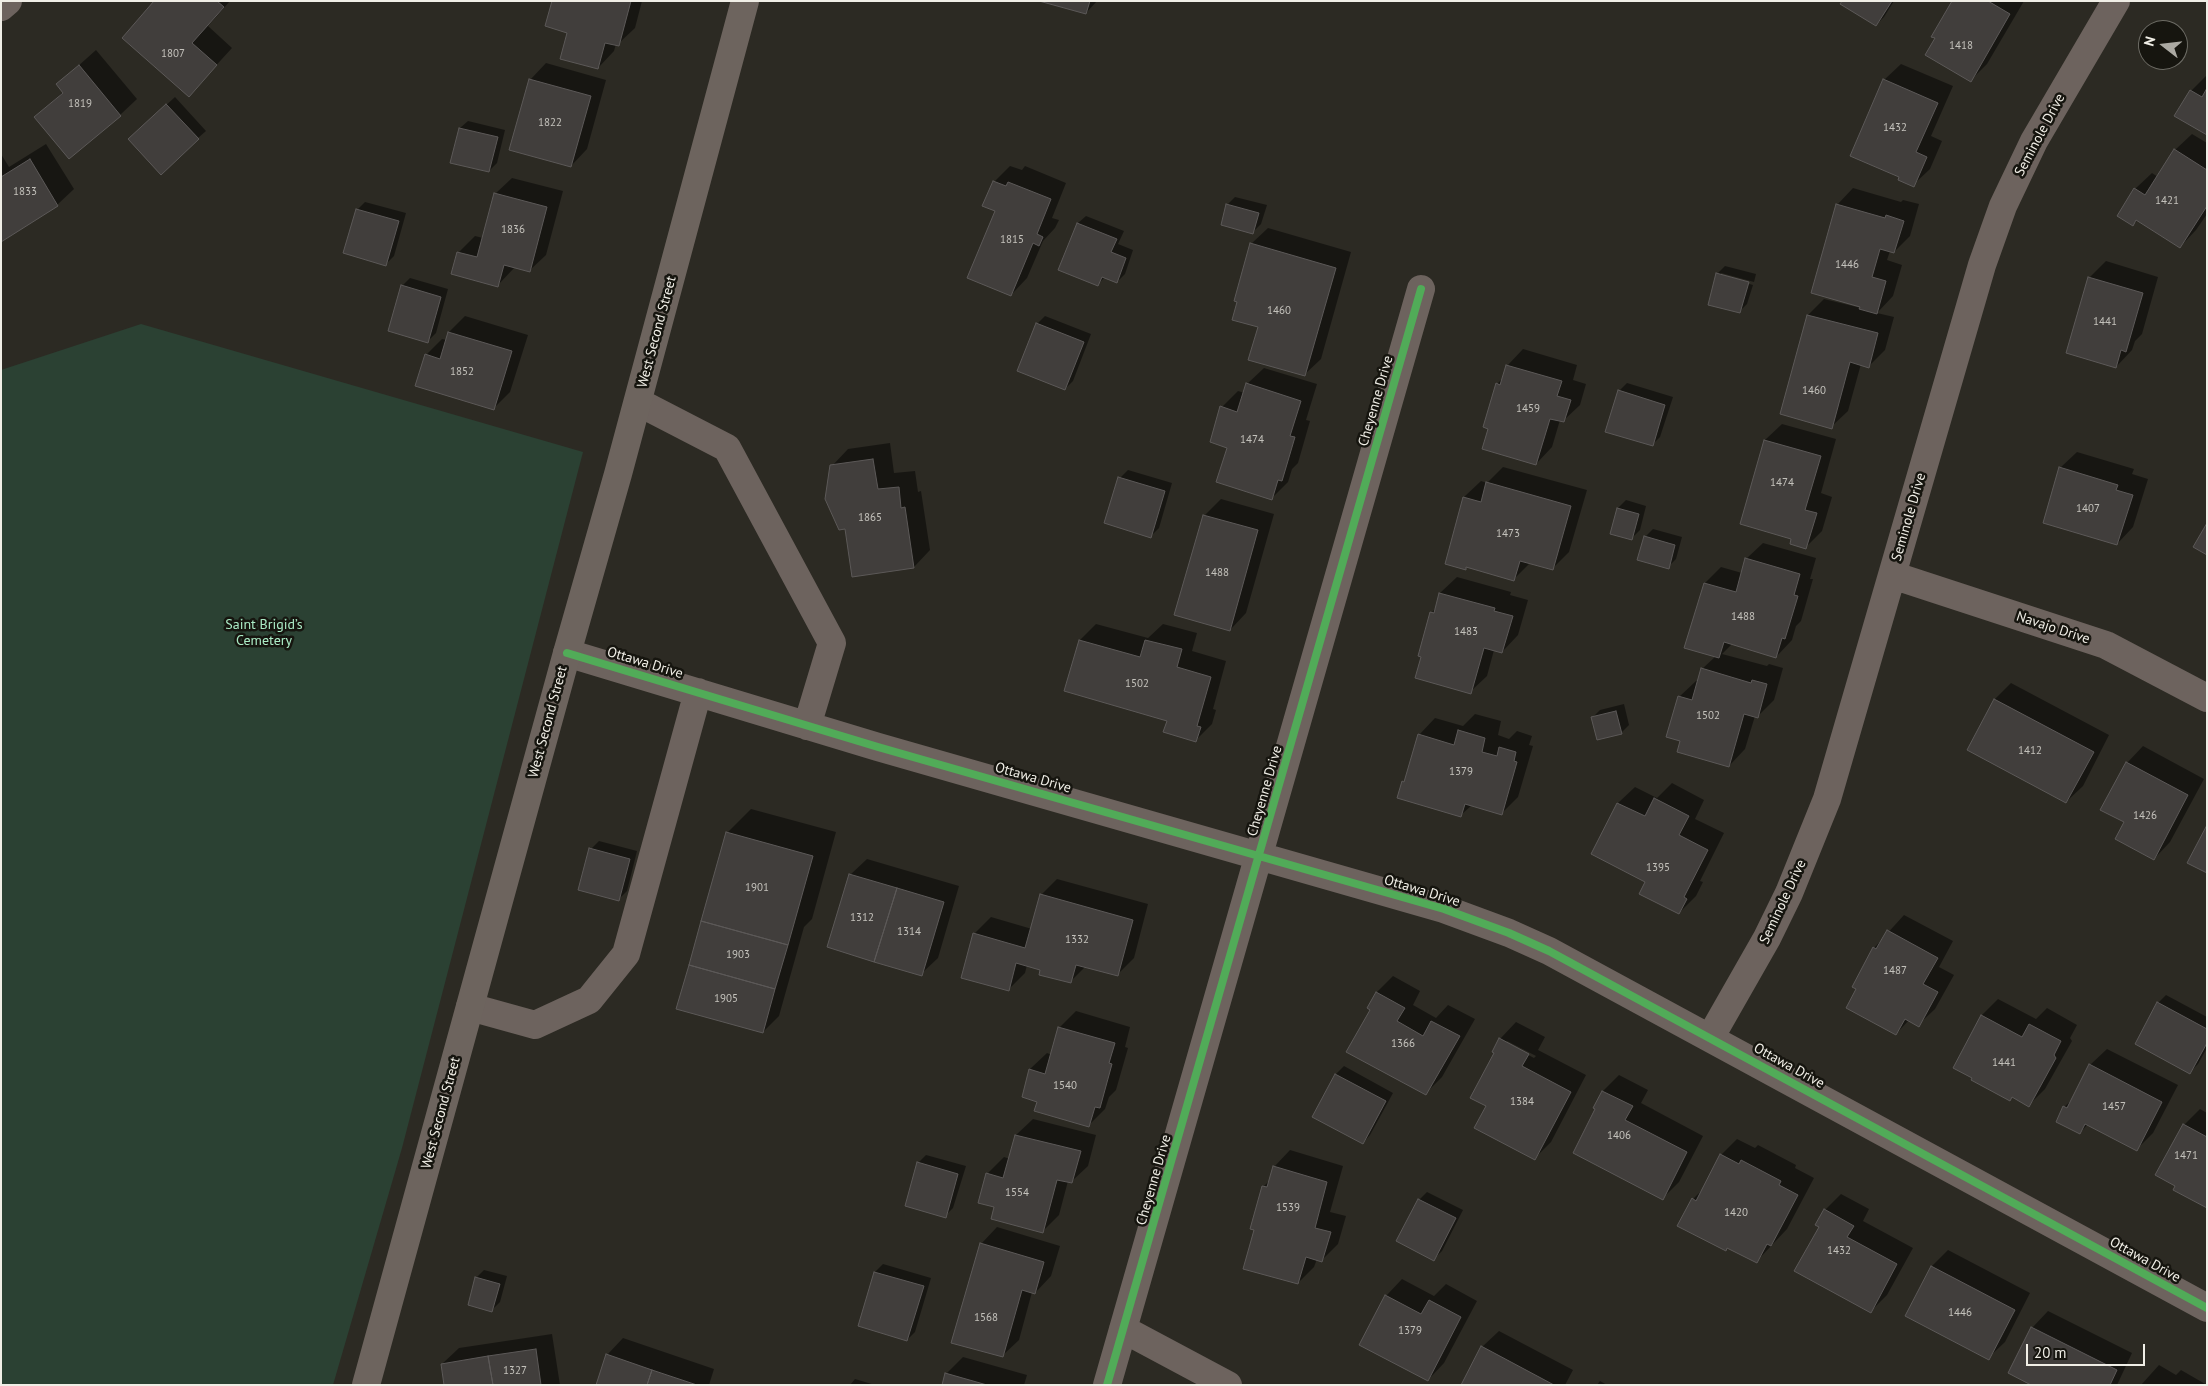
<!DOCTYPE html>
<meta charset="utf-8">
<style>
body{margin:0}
#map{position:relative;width:2208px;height:1386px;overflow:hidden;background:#2c2a23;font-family:"PT Sans",sans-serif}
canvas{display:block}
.frame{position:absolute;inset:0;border:2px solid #f0eee6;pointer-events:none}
.north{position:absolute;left:2138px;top:20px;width:50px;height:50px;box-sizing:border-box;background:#16150f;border:1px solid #6d6c65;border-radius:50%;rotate:286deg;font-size:14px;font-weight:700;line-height:20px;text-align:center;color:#f0eee6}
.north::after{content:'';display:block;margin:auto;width:18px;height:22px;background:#aba9a2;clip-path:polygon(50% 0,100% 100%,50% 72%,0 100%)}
.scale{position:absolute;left:2026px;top:1344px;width:119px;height:22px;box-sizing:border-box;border:2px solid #f0eee6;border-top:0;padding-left:6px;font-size:15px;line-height:18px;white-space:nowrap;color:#f0eee6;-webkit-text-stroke:4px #16150f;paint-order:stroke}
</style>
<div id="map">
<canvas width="2208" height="1386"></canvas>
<div class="frame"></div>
<div class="north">N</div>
<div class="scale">20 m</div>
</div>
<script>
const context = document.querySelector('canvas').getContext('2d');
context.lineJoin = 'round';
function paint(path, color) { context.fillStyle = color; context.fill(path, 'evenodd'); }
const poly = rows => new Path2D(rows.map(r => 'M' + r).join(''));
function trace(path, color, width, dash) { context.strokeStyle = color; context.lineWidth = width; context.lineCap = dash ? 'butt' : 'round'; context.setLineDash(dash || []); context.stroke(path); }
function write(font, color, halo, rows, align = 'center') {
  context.font = font + ' "PT Sans",sans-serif'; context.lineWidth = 5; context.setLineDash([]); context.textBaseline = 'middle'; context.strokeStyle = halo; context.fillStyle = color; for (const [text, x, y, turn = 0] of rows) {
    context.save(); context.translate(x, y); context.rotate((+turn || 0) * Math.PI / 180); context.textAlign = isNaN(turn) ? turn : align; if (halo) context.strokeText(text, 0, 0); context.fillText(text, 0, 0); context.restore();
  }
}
paint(poly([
 [141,324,583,452,402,1148,333,1385,1,1385,1,370]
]), '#2b4133');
paint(poly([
 [156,1,230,1,208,26,232,48,189,95],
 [553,1,642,1,635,28,618,44,616,44,614,51,598,68,569,32],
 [1044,1,1097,1,1086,13],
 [1843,1,1894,1,1884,17,1876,25],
 [1953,1,2024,1,1987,64,1971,80,1937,38],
 [96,50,137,99,120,115,69,157,36,117,64,91,58,84],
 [546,63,606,80,587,149,571,166,530,80],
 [1901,64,1953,86,1931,136,1942,141,1930,169,1913,185,1884,80],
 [2207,75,2207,134,2191,91],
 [175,97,206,131,198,138,138,131],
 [468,121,505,130,497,163,489,171,460,128],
 [2192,134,2207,143,2207,214,2196,230,2180,247,2138,220,2133,224,2135,189,2152,173,2158,177,2175,150],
 [46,144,74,189,57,205,1,240,1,154,9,167],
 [1010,166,1022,170,1025,166,1066,183,1052,218,1059,220,1055,228,1043,241,1027,278,1011,295,996,211,994,182],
 [512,178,563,191,546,255,529,271,515,267,498,285,453,273,459,252,475,236,483,238,495,194],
 [1853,188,1901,202,1903,200,1919,204,1910,236,1894,252,1890,251,1887,260,1902,265,1893,296,1877,313,1894,317,1885,350,1869,366,1861,364,1848,411,1831,427,1808,315,1824,299,1861,308,1837,205],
 [1235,197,1267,205,1261,224,1253,232,1227,205],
 [365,202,406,213,394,256,386,264,357,210],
 [1086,216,1124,231,1118,244,1133,250,1125,274,1117,282,1105,277,1098,284,1078,223],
 [1268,228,1351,252,1321,359,1304,375,1259,326,1251,244],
 [2106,261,2158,277,2142,334,2135,341,2132,350,2116,367,2089,278],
 [1725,266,1756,274,1754,282,1721,273,1721,276,1753,285,1747,304,1739,312,1717,274],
 [410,278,448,289,436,333,428,341,402,286],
 [465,316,528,335,510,392,494,408,426,355,442,339,447,340,449,332],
 [1045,316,1091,334,1073,381,1065,389,1037,324],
 [1523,349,1577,365,1573,380,1586,384,1580,405,1563,421,1560,420,1552,447,1536,464,1489,428,1497,384,1503,378,1507,366],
 [1264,368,1317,384,1306,420,1310,421,1298,463,1292,469,1288,482,1272,498,1222,407,1238,391,1245,393,1247,384],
 [1627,383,1673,397,1660,437,1652,445,1619,391],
 [1782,424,1836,439,1821,493,1832,497,1822,531,1806,547,1793,538,1741,523,1765,440],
 [890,443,894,473,915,471,918,492,921,491,930,550,914,567,832,466,848,449],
 [2077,452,2134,469,2132,474,2148,479,2133,527,2117,544,2060,468],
 [1503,467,1587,490,1569,552,1552,569,1530,563,1514,579,1468,566,1465,569,1446,563,1464,497,1481,481,1487,483],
 [1128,470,1172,483,1159,528,1151,536,1120,478],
 [1221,499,1274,514,1246,613,1230,630,1204,516],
 [1626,500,1646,506,1640,530,1632,538,1618,508],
 [1653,529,1682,537,1676,559,1668,567,1645,537],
 [1763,543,1816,558,1810,579,1813,579,1801,621,1796,626,1792,640,1776,657,1732,644,1722,654,1767,666,1769,664,1783,668,1774,700,1757,717,1755,716,1745,749,1729,766,1682,740,1679,697,1696,681,1699,681,1702,669,1716,656,1686,647,1705,583,1721,567,1742,573,1746,559],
 [1457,577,1511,592,1510,595,1528,600,1518,635,1502,652,1494,650,1487,676,1470,692,1431,613,1437,607,1440,593],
 [1096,624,1148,638,1163,624,1197,633,1192,651,1226,661,1213,709,1216,710,1212,724,1196,740,1168,720,1065,690,1080,640],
 [2011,683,2109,735,2083,786,2066,802,1969,750,1995,699],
 [1624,704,1629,725,1621,733,1592,718,1600,710],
 [1475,714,1501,721,1498,735,1509,739,1517,731,1532,736,1529,745,1533,746,1518,797,1502,813,1472,805,1461,815,1403,782,1407,778,1419,735,1435,718,1463,726],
 [2143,746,2204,779,2170,842,2154,859,2125,822,2127,763],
 [1672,783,1704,800,1695,819,1724,833,1700,881,1703,882,1696,896,1679,913,1647,882,1592,854,1618,803,1635,787,1657,798],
 [751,809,836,832,812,919,804,927,779,1016,763,1032,727,833],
 [599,841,637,851,627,891,619,899,591,849],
 [867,859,959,886,938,958,921,974,850,875],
 [1057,879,1148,904,1134,958,1117,975,1086,966,1070,982,1027,965,1025,973,1009,989,974,934,991,917,1032,929,1041,895],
 [1904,915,1953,941,1939,967,1954,975,1935,1009,1918,1025,1909,1020,1896,1034,1874,948],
 [1393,976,1420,991,1413,1005,1436,1018,1448,1005,1475,1019,1442,1077,1425,1094,1371,1009,1377,992],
 [2166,995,2207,1017,2207,1048,2198,1064,2190,1072,2158,1003],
 [1998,999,2036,1019,2047,1008,2077,1025,2070,1038,2072,1041,2045,1089,2029,1105,2013,1096,2010,1100,1955,1067,1982,1015],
 [1076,1011,1130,1027,1125,1047,1128,1048,1116,1090,1109,1097,1105,1109,1089,1125,1038,1101,1023,1096,1030,1069,1047,1053,1052,1055,1060,1027],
 [1516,1022,1545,1037,1538,1050,1586,1075,1551,1142,1535,1158,1487,1106,1496,1052,1493,1051,1500,1039],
 [1507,1041,1536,1056,1534,1058,1506,1043],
 [2107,1049,2178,1085,2153,1133,2137,1149,2088,1124,2080,1133,2064,1107,2074,1098,2090,1065],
 [1344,1066,1393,1093,1370,1135,1363,1143,1313,1116,1336,1074],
 [1619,1075,1648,1090,1641,1103,1703,1136,1679,1182,1663,1198,1595,1108,1603,1091],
 [2200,1109,2207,1113,2207,1207,2184,1125],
 [1033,1119,1096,1135,1088,1166,1071,1182,1068,1181,1059,1215,1043,1231,996,1206,987,1174,1004,1157,1010,1159,1016,1135],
 [1737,1139,1755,1148,1758,1145,1796,1165,1795,1168,1814,1178,1787,1229,1756,1262,1728,1247,1725,1250,1693,1199,1705,1187,1721,1155],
 [1290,1150,1343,1166,1330,1212,1346,1216,1338,1244,1322,1260,1317,1259,1314,1267,1298,1283,1255,1229,1263,1187,1270,1180,1274,1167],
 [926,1155,966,1166,953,1208,945,1216,918,1163],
 [1427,1192,1463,1210,1442,1251,1434,1259,1419,1200],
 [1841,1194,1869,1209,1863,1221,1913,1248,1887,1295,1871,1311,1820,1226,1825,1210],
 [997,1227,1060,1246,1051,1276,1035,1293,1032,1292,1019,1340,1002,1356,981,1244],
 [1948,1250,2030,1293,2005,1342,1988,1358,1907,1315,1932,1266],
 [883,1264,931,1278,915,1332,907,1340,859,1326,875,1272],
 [484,1270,507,1276,500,1302,492,1310,476,1278],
 [1402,1279,1434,1296,1446,1284,1477,1301,1444,1363,1428,1380,1386,1296],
 [2048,1311,2132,1353,2117,1385,2034,1385,2009,1373,2032,1328],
 [1499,1331,1573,1370,1565,1385,1462,1385,1482,1347],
 [552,1334,560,1385,445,1385,442,1364,459,1348],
 [623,1338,714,1369,709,1385,597,1385,607,1355],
 [963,1357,1027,1375,1024,1385,943,1385,947,1373],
 [2159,1365,2176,1375,2181,1370,2207,1385,2141,1385],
 [855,1379,875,1385,850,1385],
 [1600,1381,1607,1385,1597,1385]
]), '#0007');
const building = poly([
 [154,1,217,1,224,7,192,43,217,65,189,97,122,38,154,1],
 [552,1,631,1,619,46,605,43,598,69,560,59,567,33,545,26,552,1],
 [1039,1,1090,1,1086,14,1039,1],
 [1842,1,1892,1,1876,26,1840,4,1842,1],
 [1952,1,1988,1,2010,14,1971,82,1925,55,1935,38,1931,37,1952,1],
 [79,65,121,116,69,159,34,117,63,93,56,84,79,65],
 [529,79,591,96,571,167,509,150,529,79],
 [1883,79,1938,103,1916,152,1927,157,1914,187,1898,180,1899,177,1850,156,1883,79],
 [2207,88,2207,135,2174,116,2190,90,2202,97,2207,88],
 [166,104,199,139,161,175,128,139,166,104],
 [459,128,498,137,489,172,450,163,459,128],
 [2174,149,2207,170,2207,206,2180,248,2136,220,2133,226,2117,216,2134,188,2145,195,2174,149],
 [30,159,58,206,1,242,1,177,30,159],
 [993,181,1006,186,1008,182,1051,199,1037,234,1043,237,1039,246,1033,243,1011,296,967,278,995,211,982,206,993,181],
 [494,193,547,207,530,272,504,265,498,287,451,274,457,252,477,257,494,193],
 [1226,204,1259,213,1253,234,1221,225,1226,204],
 [1836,204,1885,218,1886,215,1904,221,1894,253,1880,249,1872,277,1886,281,1877,314,1859,309,1860,307,1811,293,1836,204],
 [356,209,399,221,386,266,343,253,356,209],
 [1077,223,1117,239,1111,252,1126,258,1117,283,1102,277,1098,286,1058,270,1077,223],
 [1250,243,1336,268,1305,376,1248,360,1258,327,1232,320,1237,302,1234,301,1250,243],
 [1716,273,1749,282,1740,313,1708,305,1716,273],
 [2088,277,2143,293,2126,352,2121,350,2116,368,2066,353,2088,277],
 [401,285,441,297,428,343,388,331,401,285],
 [1807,315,1878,333,1869,368,1850,362,1832,429,1780,414,1807,315],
 [1036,323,1084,342,1065,390,1017,371,1036,323],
 [448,332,512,351,494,410,415,386,425,354,440,359,448,332],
 [1506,365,1562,381,1557,396,1571,400,1564,422,1550,419,1536,465,1482,449,1488,429,1483,427,1496,383,1500,385,1506,365],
 [1246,383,1301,401,1290,436,1295,437,1282,481,1278,480,1272,500,1216,482,1227,448,1210,442,1220,406,1237,412,1246,383],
 [1618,390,1665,405,1653,446,1605,432,1618,390],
 [1764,440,1821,456,1805,510,1817,513,1806,549,1790,544,1791,539,1740,524,1764,440],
 [873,459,878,489,899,487,901,508,905,507,914,568,852,577,845,529,839,530,825,499,830,465,873,459],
 [2059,467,2118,485,2116,490,2133,495,2117,545,2043,523,2059,467],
 [1118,477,1165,491,1151,538,1104,523,1118,477],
 [1486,482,1571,506,1553,570,1520,561,1514,581,1466,567,1466,570,1445,564,1463,497,1481,502,1486,482],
 [1617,508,1639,514,1632,540,1610,534,1617,508],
 [1203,515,1258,530,1230,631,1174,615,1203,515],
 [2207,523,2207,555,2193,547,2207,523],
 [1644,536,1675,545,1669,569,1637,560,1644,536],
 [1745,558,1800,574,1794,595,1798,596,1785,639,1782,638,1776,658,1724,642,1719,658,1684,648,1704,583,1736,592,1745,558],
 [1439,593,1495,608,1494,611,1513,616,1502,653,1484,648,1471,694,1415,678,1421,657,1418,656,1430,612,1434,613,1439,593],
 [1079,640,1140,657,1145,640,1182,649,1177,667,1211,677,1197,726,1201,727,1196,742,1163,732,1167,721,1064,691,1079,640],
 [1701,668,1751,683,1752,680,1767,684,1758,718,1744,714,1729,767,1677,752,1680,741,1666,737,1678,696,1692,700,1701,668],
 [1994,699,2094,752,2066,803,1967,750,1994,699],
 [1616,711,1622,734,1597,740,1591,717,1616,711],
 [1458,730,1485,738,1482,752,1497,756,1499,747,1516,752,1514,761,1517,762,1502,815,1465,804,1461,817,1397,798,1402,781,1404,782,1418,734,1454,745,1458,730],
 [2126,762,2188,795,2154,860,2115,839,2124,822,2100,810,2126,762],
 [1654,798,1689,816,1679,835,1708,850,1684,897,1687,899,1679,914,1639,894,1645,882,1591,854,1617,803,1645,816,1654,798],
 [2207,825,2207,873,2187,863,2207,825],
 [726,832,813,856,788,945,701,921,726,832],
 [589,848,630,859,619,901,578,890,589,848],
 [849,874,897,888,874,962,827,947,849,874],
 [897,888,944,902,922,976,874,962,897,888],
 [1040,894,1133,920,1118,976,1076,965,1071,983,1039,975,1040,970,1016,963,1009,991,961,978,973,933,1025,948,1040,894],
 [701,921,788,945,775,989,689,965,701,921],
 [1887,930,1938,958,1923,984,1938,992,1919,1027,1905,1019,1896,1035,1846,1008,1856,989,1852,987,1873,947,1876,949,1887,930],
 [689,965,775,989,763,1033,676,1009,689,965],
 [1376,992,1405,1008,1397,1021,1423,1036,1431,1021,1460,1036,1426,1095,1346,1052,1370,1010,1367,1008,1376,992],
 [2157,1002,2207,1029,2207,1043,2190,1074,2135,1044,2157,1002],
 [1981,1015,2022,1037,2029,1024,2061,1041,2054,1055,2056,1058,2029,1107,2012,1097,2010,1101,1971,1080,1972,1078,1953,1068,1981,1015],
 [1058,1027,1115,1043,1109,1063,1112,1064,1100,1108,1095,1107,1089,1127,1034,1111,1037,1102,1022,1097,1029,1069,1045,1074,1058,1027],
 [1499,1038,1529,1054,1522,1066,1571,1092,1535,1160,1474,1128,1486,1106,1470,1098,1494,1053,1492,1052,1499,1038],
 [2089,1064,2162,1102,2137,1151,2085,1124,2080,1134,2056,1122,2063,1106,2067,1108,2089,1064],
 [1335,1074,1386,1101,1363,1144,1312,1117,1335,1074],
 [1602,1091,1633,1106,1625,1120,1687,1152,1663,1200,1573,1153,1595,1109,1593,1108,1602,1091],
 [2183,1124,2207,1137,2207,1208,2173,1190,2175,1186,2155,1175,2183,1124],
 [1015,1135,1081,1151,1072,1183,1057,1180,1043,1233,991,1219,994,1207,978,1203,986,1173,1003,1178,1015,1135],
 [1720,1154,1739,1164,1741,1160,1781,1181,1779,1185,1798,1195,1771,1246,1767,1244,1757,1263,1727,1248,1726,1251,1677,1226,1692,1198,1696,1201,1720,1154],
 [917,1162,958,1174,946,1218,905,1206,917,1162],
 [1273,1166,1327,1182,1315,1228,1331,1232,1322,1262,1306,1257,1298,1284,1243,1269,1254,1230,1250,1229,1262,1186,1267,1187,1273,1166],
 [1418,1199,1456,1218,1434,1261,1396,1241,1418,1199],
 [1824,1209,1854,1226,1847,1237,1897,1264,1871,1313,1794,1271,1819,1227,1815,1225,1824,1209],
 [980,1243,1044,1262,1035,1294,1022,1290,1003,1357,951,1343,980,1243],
 [1931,1266,2015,1310,1989,1360,1905,1316,1931,1266],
 [874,1272,924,1286,907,1341,858,1326,874,1272],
 [475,1277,500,1284,492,1312,468,1305,475,1277],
 [1385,1295,1421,1314,1429,1300,1461,1317,1428,1381,1359,1345,1385,1295],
 [2031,1327,2117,1370,2110,1385,2031,1385,2008,1373,2031,1327],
 [1481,1346,1554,1385,1461,1385,1481,1346],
 [536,1349,541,1385,493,1385,488,1356,536,1349],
 [606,1354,652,1370,647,1385,596,1385,606,1354],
 [488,1356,493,1385,444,1385,441,1364,488,1356],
 [652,1370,697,1385,647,1385,652,1370],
 [945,1373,987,1385,942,1385,945,1373]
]);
paint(building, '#413e3c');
trace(building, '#5c5958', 1);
trace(poly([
 [1,7,8,1],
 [638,402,727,448,832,643,807,726],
 [1892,575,2106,645,2207,698],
 [567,653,878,747,1444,909,1509,933,1549,951,2207,1308],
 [470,1007,535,1025,589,1000,626,954,698,692],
 [1710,1038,1767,938,1789,893,1827,799,1982,265,2003,206,2034,141,2116,1],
 [1123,1329,1228,1385],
 [1107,1385,1421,289]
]), '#6d635e', 28);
trace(poly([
 [366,1385,567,653,618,474,745,1]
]), '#6d645e', 28);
trace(poly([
 [567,653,878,747,1444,909,1509,933,1549,951,2207,1308],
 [1107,1385,1421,289]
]), '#51ab58', 8);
write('11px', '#c4c2bc', null, [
 ["1418",1961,46],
 ["1807",173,54],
 ["1819",80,104],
 ["1822",550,123],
 ["1432",1895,128],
 ["1833",25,192],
 ["1421",2167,201],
 ["1836",513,230],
 ["1815",1012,240],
 ["1446",1847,265],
 ["1460",1279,311],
 ["1441",2105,322],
 ["1852",462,372],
 ["1460",1814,391],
 ["1459",1528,409],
 ["1474",1252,440],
 ["1474",1782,483],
 ["1407",2088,509],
 ["1865",870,518],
 ["1473",1508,534],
 ["1488",1217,573],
 ["1488",1743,617],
 ["1483",1466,632],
 ["1502",1137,684],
 ["1502",1708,716],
 ["1412",2030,751],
 ["1379",1461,772],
 ["1426",2145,816],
 ["1395",1658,868],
 ["1901",757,888],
 ["1312",862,918],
 ["1314",909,932],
 ["1332",1077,940],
 ["1903",738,955],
 ["1487",1895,971],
 ["1905",726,999],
 ["1366",1403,1044],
 ["1441",2004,1063],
 ["1540",1065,1086],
 ["1384",1522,1102],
 ["1457",2114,1107],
 ["1406",1619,1136],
 ["1471",2186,1156],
 ["1554",1017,1193],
 ["1539",1288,1208],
 ["1420",1736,1213],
 ["1432",1839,1251],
 ["1446",1960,1313],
 ["1568",986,1318],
 ["1379",1410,1331],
 ["1327",515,1371]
]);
write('14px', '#f0eee6', '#16150f', [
 ["Seminole Drive",2040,135,-62],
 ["West Second Street",657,332,-75],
 ["Cheyenne Drive",1376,401,-74],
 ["Seminole Drive",1909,517,-74],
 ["Navajo Drive",2053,628,18],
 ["Ottawa Drive",645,663,17],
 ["West Second Street",548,722,-75],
 ["Ottawa Drive",1033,778,16],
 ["Cheyenne Drive",1265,791,-74],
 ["Ottawa Drive",1422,891,17],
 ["Seminole Drive",1783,902,-65],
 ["Ottawa Drive",1789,1066,29],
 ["West Second Street",441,1113,-75],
 ["Cheyenne Drive",1154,1180,-74],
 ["Ottawa Drive",2145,1260,29]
]);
write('14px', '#abecc6', '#16150f', [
 ["Saint Brigid’s",264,625],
 ["Cemetery",264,641]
]);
</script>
